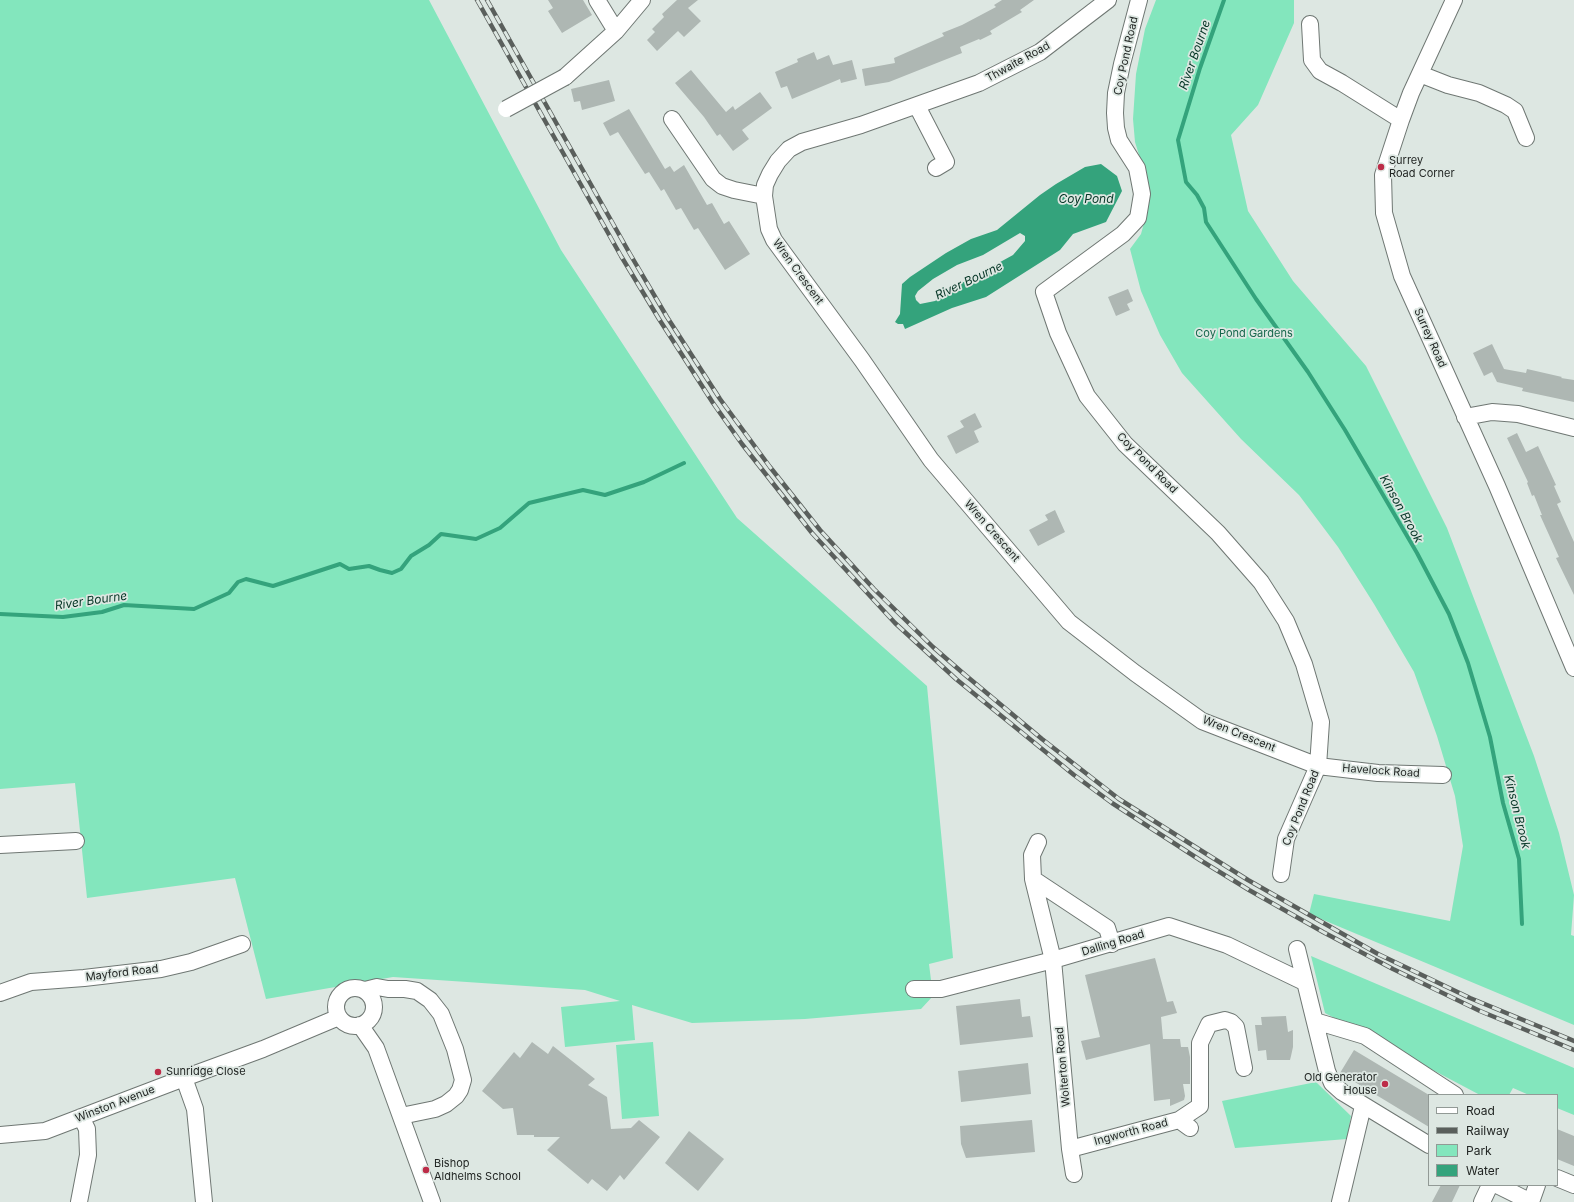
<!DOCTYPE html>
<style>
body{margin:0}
#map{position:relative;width:1574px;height:1202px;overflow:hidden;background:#dde7e2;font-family:Inter,sans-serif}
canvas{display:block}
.legend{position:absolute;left:1428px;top:1094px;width:130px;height:92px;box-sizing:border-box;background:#dde7e2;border:1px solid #929a96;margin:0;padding:5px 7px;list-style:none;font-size:12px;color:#222624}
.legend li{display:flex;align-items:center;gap:8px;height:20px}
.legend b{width:20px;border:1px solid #929a96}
</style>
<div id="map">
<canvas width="1574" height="1202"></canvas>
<ul class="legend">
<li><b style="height:5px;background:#fff"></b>Road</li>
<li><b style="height:5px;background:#5a5f5c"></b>Railway</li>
<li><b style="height:11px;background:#83e6bd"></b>Park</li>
<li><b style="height:11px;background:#34a37c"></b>Water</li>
</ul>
</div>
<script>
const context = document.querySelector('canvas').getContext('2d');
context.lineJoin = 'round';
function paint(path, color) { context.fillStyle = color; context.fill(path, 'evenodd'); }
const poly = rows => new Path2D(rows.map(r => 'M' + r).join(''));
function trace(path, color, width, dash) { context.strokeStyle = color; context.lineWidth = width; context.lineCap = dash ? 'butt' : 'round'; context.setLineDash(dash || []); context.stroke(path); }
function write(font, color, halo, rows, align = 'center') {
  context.font = font + ' Inter,sans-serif'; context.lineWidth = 3.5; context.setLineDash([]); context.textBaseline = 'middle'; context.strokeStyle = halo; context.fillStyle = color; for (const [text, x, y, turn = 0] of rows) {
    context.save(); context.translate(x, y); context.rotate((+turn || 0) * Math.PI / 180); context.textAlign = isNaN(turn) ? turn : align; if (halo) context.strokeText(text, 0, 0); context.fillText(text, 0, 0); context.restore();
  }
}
paint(poly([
 [0,0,429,0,561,250,737,518,927,686,953,958,929,964,933,996,921,1009,805,1019,692,1023,632,1005,635,1040,565,1047,561,1007,620,1001,585,990,393,977,266,999,235,878,87,898,75,783,0,789],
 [1156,0,1294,0,1294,23,1258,105,1231,135,1248,211,1293,281,1366,366,1447,528,1534,756,1559,833,1574,895,1571,935,1574,936,1574,1025,1309,914,1314,894,1450,921,1463,846,1455,796,1437,736,1414,672,1374,604,1338,547,1299,495,1241,439,1182,373,1160,335,1141,291,1130,249,1141,234,1147,212,1148,184,1135,142,1133,119,1136,74,1145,29],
 [1311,956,1574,1068,1574,1115,1557,1108,1557,1095,1529,1095,1513,1088,1509,1095,1480,1095,1325,1013],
 [653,1042,659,1116,622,1119,616,1045],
 [1316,1082,1351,1116,1347,1139,1235,1148,1222,1101]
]), '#83e6bd');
paint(poly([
 [1101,164,1117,176,1122,191,1106,222,1073,234,1060,250,986,297,952,308,905,329,903,324,898,324,895,322,900,314,902,284,910,277,946,253,971,239,997,230,1040,195,1056,184,1085,167],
 [1020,233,1025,236,1025,241,1013,255,960,284,935,301,920,304,916,300,915,296,918,291,933,279,957,265,983,255]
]), '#34a37c');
trace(poly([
 [1224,0,1200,68,1178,140,1186,182,1197,195,1204,208,1206,222,1256,299,1308,372,1345,430,1417,553,1449,614,1468,663,1490,737,1503,803,1519,859,1522,924],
 [0,614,63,617,102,612,124,605,194,609,229,593,238,582,246,579,273,586,340,564,349,569,369,566,380,570,392,573,401,569,411,556,429,545,441,534,476,539,500,528,529,503,583,490,605,495,644,482,684,463]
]), '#34a37c', 4);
paint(poly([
 [548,0,583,0,592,15,562,33,548,11,553,8],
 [677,0,698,0,688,8,701,21,684,37,678,31,657,51,647,40,655,32,652,29,664,17,662,14],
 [1002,0,1034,0,1020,10,1022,12,990,31,992,34,980,40,979,39,960,47,962,53,889,82,865,86,862,69,895,63,894,58,944,36,942,33,962,25,996,7,994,5],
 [814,52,817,60,829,55,833,65,852,60,857,79,841,83,840,79,792,99,787,86,781,88,775,72,798,62,797,59],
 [691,70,726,112,733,106,735,110,760,92,772,108,742,130,749,139,733,151,720,134,717,136,704,117,675,83],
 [609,80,615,101,582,110,580,101,574,102,571,89],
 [629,109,665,169,670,166,674,172,684,165,707,205,712,203,724,224,729,221,750,254,725,270,698,228,694,230,681,208,676,210,664,189,661,191,649,172,645,174,618,132,610,136,603,123],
 [1128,289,1133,301,1127,304,1130,310,1116,316,1108,297],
 [1492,344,1504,369,1526,373,1527,369,1562,377,1561,378,1574,380,1574,402,1522,391,1523,388,1497,382,1492,372,1484,376,1473,353],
 [975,413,982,427,974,431,979,442,956,454,947,436,964,427,960,421],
 [1517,433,1526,452,1538,446,1556,485,1554,486,1561,502,1557,504,1574,542,1574,595,1556,558,1559,557,1540,515,1542,515,1534,495,1532,496,1527,483,1528,482,1507,438],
 [1055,510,1065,532,1038,546,1029,530,1048,520,1045,515],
 [1155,958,1167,1002,1173,1001,1177,1013,1161,1017,1163,1039,1180,1039,1181,1047,1188,1047,1190,1057,1190,1084,1183,1084,1185,1096,1184,1100,1170,1106,1170,1099,1154,1101,1150,1044,1086,1060,1081,1041,1100,1037,1085,975],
 [1020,999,1022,1017,1030,1016,1033,1037,960,1045,956,1006],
 [1286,1016,1288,1032,1293,1030,1293,1047,1291,1056,1290,1060,1267,1060,1266,1050,1258,1051,1255,1025,1262,1025,1261,1017],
 [532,1042,548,1054,553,1046,595,1079,588,1085,607,1097,611,1129,631,1128,639,1120,660,1137,624,1180,620,1175,607,1191,592,1179,588,1184,547,1150,560,1137,534,1137,534,1135,517,1135,513,1108,503,1109,482,1091,514,1052,520,1058],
 [1354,1050,1429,1095,1429,1127,1340,1073],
 [1028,1063,1031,1094,961,1102,958,1071],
 [1032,1120,1035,1152,966,1158,961,1144,960,1126],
 [1557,1129,1574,1136,1574,1166,1557,1159],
 [689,1131,724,1159,698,1191,665,1163],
 [1441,1185,1460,1185,1452,1202,1432,1202]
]), '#aeb7b3');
const minor = poly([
 [597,0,616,31],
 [1108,0,1040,52,979,83,861,125,802,142,789,149,778,161,770,174,765,185,764,196,769,229,774,240,862,360,931,460,1069,622,1135,673,1202,721,1318,766,1378,773,1443,775],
 [1139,0,1122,64,1116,93,1115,113,1116,128,1119,140,1137,168,1142,194,1138,218,1123,234,1044,292,1058,333,1087,396,1125,444,1218,533,1261,582,1286,621,1304,664,1321,722,1318,766,1286,839,1281,874],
 [1454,0,1411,93,1401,120,1383,175,1384,213,1402,276,1497,486,1574,668],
 [1310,24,1312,60,1320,71,1342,83,1401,120],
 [1420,74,1448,85,1479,93,1506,105,1515,111,1526,138],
 [565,77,616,31,642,0],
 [917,106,946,162,936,168],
 [672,119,713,179,722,186,734,190,764,196],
 [1465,417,1492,412,1518,414,1574,428],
 [1038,842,1032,855,1033,879,1053,960,1070,1149,1074,1174],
 [0,845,76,841],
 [1033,879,1107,928,1112,944],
 [1297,949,1327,1071,1332,1083,1342,1092,1429,1145],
 '336 1007a19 19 0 1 1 38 0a19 19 0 1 1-38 0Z',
 [914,989,941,989,1053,960,1169,926,1227,945,1304,982],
 [365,990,377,987,388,989,405,989,417,991,430,1000,441,1014,455,1049,463,1080,460,1090,456,1096,446,1104,435,1109,401,1116],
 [0,993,31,982,84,978,161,969,191,962,242,944],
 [1315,1021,1365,1036,1455,1095],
 [360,1025,376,1048,432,1202],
 [184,1078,195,1109,204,1202],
 [1179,1120,1200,1106,1200,1043,1209,1024,1225,1020,1231,1022,1236,1027,1244,1068],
 [0,1135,45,1131,184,1078,263,1049,339,1017],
 [1070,1149,1179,1120,1190,1128],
 [1557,1178,1574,1185],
 [1497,1185,1531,1202],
 [79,1202,88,1155,87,1129,81,1117],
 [1340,1202,1363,1106],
 [1482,1202,1490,1185],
 [1531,1202,1537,1185]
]);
trace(minor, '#6f7773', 18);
trace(minor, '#fff', 16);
const rail = poly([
 [477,0,621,256,659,319,713,403,742,444,812,533,895,623,956,679,1074,775,1112,803,1200,860,1249,890,1323,932,1393,969,1480,1011,1574,1050],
 [487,0,630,254,667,317,720,399,770,467,820,530,874,589,933,647,964,674,1042,739,1119,799,1248,880,1378,954,1470,998,1574,1041]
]);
trace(rail, '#5a5f5c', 4.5);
trace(rail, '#dde7e2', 3, [9]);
const minorBridge = poly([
 [506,109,565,77]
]);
trace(minorBridge, '#6f7773', 18, []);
trace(minorBridge, '#fff', 16);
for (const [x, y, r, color] of [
 [1381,167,4,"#bd2c48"],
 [158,1072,4,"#bd2c48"],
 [1385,1084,4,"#bd2c48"],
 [426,1170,4,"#bd2c48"]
]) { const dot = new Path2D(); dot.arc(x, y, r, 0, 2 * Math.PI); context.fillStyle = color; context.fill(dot); trace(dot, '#dde7e2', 1.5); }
write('11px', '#222624', '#dde7e2', [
 ["Coy Pond Road",1126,56,-78],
 ["Thwaite Road",1018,62,-29],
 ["Wren Crescent",798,272,54],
 ["Surrey Road",1430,338,66],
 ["Coy Pond Road",1147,463,45],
 ["Wren Crescent",992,531,49],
 ["Wren Crescent",1239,734,22],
 ["Havelock Road",1381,771,4],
 ["Coy Pond Road",1301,808,-68],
 ["Dalling Road",1113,943,-17],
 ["Mayford Road",122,973,-7],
 ["Wolterton Road",1063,1067,-95],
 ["Winston Avenue",115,1104,-21],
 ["Ingworth Road",1131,1132,-15]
]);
write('11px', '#222624', '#dde7e2', [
 ["Surrey",1389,161],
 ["Road Corner",1389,174],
 ["Sunridge Close",166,1072],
 ["Old Generator",1377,1078,"right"],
 ["House",1377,1091,"right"],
 ["Bishop",434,1164],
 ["Aldhelms School",434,1177]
], 'left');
write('11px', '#16674c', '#dde7e2', [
 ["Coy Pond Gardens",1244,334]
]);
write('italic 12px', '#043525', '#dde7e2', [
 ["River Bourne",1195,55,-71],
 ["Coy Pond",1086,199],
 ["River Bourne",969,281,-25],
 ["Kinson Brook",1401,509,61],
 ["River Bourne",91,601,-8],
 ["Kinson Brook",1517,812,76]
]);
</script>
